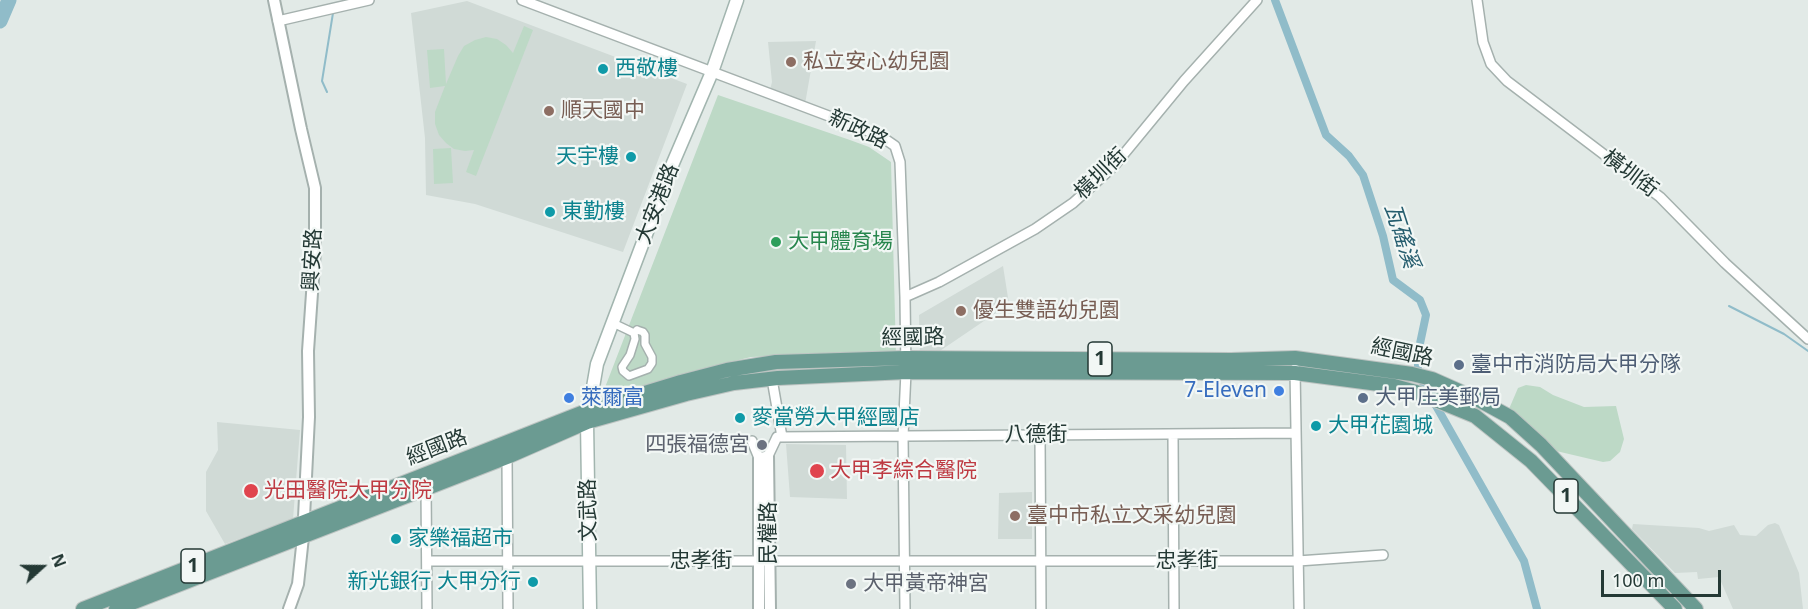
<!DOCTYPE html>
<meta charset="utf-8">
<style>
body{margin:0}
#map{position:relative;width:1808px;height:609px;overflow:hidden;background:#e2eae7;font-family:"Noto Sans",sans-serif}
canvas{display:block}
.north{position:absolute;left:12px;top:537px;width:60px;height:60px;-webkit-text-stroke:4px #f2f7f5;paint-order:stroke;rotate:69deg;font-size:16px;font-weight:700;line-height:24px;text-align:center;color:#243935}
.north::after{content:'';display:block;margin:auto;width:21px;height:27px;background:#243935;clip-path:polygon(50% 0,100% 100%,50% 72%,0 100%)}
.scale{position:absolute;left:1601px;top:570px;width:120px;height:27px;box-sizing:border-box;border:3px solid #243935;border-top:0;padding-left:8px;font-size:18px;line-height:21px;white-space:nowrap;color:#243935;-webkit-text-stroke:4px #f2f7f5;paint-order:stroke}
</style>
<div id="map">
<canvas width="1808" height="609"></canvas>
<div class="north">N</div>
<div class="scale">100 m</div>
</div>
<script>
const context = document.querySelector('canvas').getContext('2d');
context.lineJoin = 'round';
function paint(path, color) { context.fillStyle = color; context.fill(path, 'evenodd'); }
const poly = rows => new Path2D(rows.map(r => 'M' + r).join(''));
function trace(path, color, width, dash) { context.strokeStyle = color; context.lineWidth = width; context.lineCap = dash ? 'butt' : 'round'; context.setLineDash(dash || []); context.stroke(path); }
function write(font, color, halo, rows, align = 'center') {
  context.font = font + ' "Noto Sans","Noto Sans TC",sans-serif'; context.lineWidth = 4.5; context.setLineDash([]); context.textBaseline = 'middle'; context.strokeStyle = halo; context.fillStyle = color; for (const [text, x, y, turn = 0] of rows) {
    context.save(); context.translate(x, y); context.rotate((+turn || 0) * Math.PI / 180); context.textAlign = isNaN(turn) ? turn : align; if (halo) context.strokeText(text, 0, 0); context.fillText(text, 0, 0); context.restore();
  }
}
paint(poly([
 [467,1,687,84,623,252,475,204,426,195,425,138,411,13],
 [816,41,805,104,770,90,772,82,768,42],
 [1003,266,1009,304,931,357,920,356,919,315],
 [217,422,300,430,293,519,225,544,206,511,206,472,218,450],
 [786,444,846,445,847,499,790,497],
 [1032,492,1032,539,998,539,999,493],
 [1775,523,1779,525,1799,573,1803,609,1733,609,1719,577,1698,579,1697,572,1675,573,1632,529,1633,524,1699,528,1709,531,1734,525,1740,535,1756,536,1768,525]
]), '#d0dad6');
paint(poly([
 [524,26,533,30,476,176,466,172,474,150,465,151,454,149,446,143,439,135,435,124,435,112,445,86,430,88,427,50,444,49,446,84,458,56,464,46,475,40,486,37,497,39,506,45,513,53],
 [718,95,850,140,869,147,891,162,896,355,797,355,751,357,693,371,606,400,603,397,604,390],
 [451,148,453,183,434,184,433,149],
 [1526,385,1540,387,1553,395,1584,407,1616,406,1624,439,1620,452,1610,461,1603,462,1552,450,1509,409,1518,388]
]), '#bdd9c6');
trace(poly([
 [327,92,322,81,333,13],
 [1729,306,1784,334,1808,351]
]), '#90bcc9', 2);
trace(poly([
 [1275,0,1326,135,1349,156,1363,175,1383,236,1393,280,1420,300,1426,315,1418,353,1418,374,1524,561,1537,609]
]), '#90bcc9', 8);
trace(poly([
 [0,21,9,0]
]), '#90bcc9', 15);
const pedestrian = poly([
 [613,323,634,333],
 [637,330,643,332,645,335,645,344,652,357,652,363,648,369,629,376,623,371,622,367,630,355,635,339,634,333,637,330]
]);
const minor = poly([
 [522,0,879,135,895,146,900,162,905,297,906,372,903,436,905,609],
 [1477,0,1483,42,1491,64,1507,81,1660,197,1725,263,1808,339],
 [278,21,369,0],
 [905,297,939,282,1035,229,1073,203,1114,166,1184,81,1257,0],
 [1295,369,1299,609],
 [772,379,782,437],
 [1173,434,1174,609],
 [1040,435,1041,609],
 [752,441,759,458,768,456,777,437,1296,433],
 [507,457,508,609],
 [426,486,427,609],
 [427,561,1298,561,1383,555]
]);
const tertiary = poly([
 [274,0,301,129,315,188,315,250,308,351,309,417,303,537,298,584,289,609],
 [768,456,770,609],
 [759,458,759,609]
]);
const secondary = poly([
 [590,609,587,422,597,364,673,163,712,72,737,0]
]);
const primary = poly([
 [83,609,589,410,681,382,727,370,776,362,905,358,1231,360,1295,358,1412,374,1432,379,1477,399,1510,417,1541,445,1696,609],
 [116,609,507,457,587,422,686,394,734,383,778,378,906,372,1295,373,1394,386,1416,392,1475,416,1531,461,1675,609]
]);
trace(pedestrian, '#a5b1ae', 10);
trace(minor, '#a5b1ae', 12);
trace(tertiary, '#a5b1ae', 14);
trace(secondary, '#a2b5af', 15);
trace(primary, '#bdc4c2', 16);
trace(pedestrian, '#fff', 7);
trace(minor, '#fff', 9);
trace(tertiary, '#fff', 10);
trace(secondary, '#fff', 12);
trace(primary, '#6b9b92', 14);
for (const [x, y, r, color] of [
 [791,62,6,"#8d6e63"],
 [603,69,6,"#0f9aa8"],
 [549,111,6,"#8d6e63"],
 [631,157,6,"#0f9aa8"],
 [550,212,6,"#0f9aa8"],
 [776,242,6,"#2e9e5b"],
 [961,311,6,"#8d6e63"],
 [1459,365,6,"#5c6f8a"],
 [1279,391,6,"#3f7fe0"],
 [569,398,6,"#3f7fe0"],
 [1363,398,6,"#5c6f8a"],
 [740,418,6,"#0f9aa8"],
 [1316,426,6,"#0f9aa8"],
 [762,445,6,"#6b7280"],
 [817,471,8,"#e0444e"],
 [251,491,8,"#e0444e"],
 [1015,516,6,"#8d6e63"],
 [396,539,6,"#0f9aa8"],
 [533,582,6,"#0f9aa8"],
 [851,584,6,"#6b7280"]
]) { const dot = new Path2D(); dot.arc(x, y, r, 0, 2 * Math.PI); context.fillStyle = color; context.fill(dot); trace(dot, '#f2f7f5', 2); }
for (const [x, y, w] of [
 [1100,359,24],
 [1566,496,24],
 [193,566,24]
]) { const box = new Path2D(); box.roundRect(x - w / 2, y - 17, w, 34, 4.5); context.fillStyle = '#f2f7f5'; context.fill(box); trace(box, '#243935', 1.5); }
write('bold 20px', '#243935', null, [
 ["1",1100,359],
 ["1",1566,496],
 ["1",193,566]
]);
write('21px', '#785e54', '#f2f7f5', [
 ["私立安心幼兒園",803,62],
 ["順天國中",561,111],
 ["優生雙語幼兒園",973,311],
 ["臺中市私立文采幼兒園",1027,516]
], 'left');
write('21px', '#0d838f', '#f2f7f5', [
 ["西敬樓",615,69],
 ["天宇樓",619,157,"right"],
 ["東勤樓",562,212],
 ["麥當勞大甲經國店",752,418],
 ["大甲花園城",1328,426],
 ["家樂福超市",408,539],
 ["新光銀行 大甲分行",521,582,"right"]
], 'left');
write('21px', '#243935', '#f2f7f5', [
 ["新政路",858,130,25],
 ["橫圳街",1101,174,-44],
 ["橫圳街",1630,174,37],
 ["大安港路",658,204,-69],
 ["興安路",313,260,-87],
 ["經國路",913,338,-1],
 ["經國路",1402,353,12],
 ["八德街",1036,435],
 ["經國路",437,448,-21],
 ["文武路",589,510,-91],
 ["民權路",769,533,-90],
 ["忠孝街",701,561],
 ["忠孝街",1187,561]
]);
write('21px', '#27864d', '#f2f7f5', [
 ["大甲體育場",788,242]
], 'left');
write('21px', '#4e5e75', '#f2f7f5', [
 ["臺中市消防局大甲分隊",1471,365],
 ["大甲庄美郵局",1375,398]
], 'left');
write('21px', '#366cbe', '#f2f7f5', [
 ["7-Eleven",1267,391],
 ["萊爾富",581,398,"left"]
], 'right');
write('21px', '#5b616d', '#f2f7f5', [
 ["四張福德宮",750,445],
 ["大甲黃帝神宮",863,584,"left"]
], 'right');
write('21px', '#be3a42', '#f2f7f5', [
 ["大甲李綜合醫院",830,471],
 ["光田醫院大甲分院",264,491]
], 'left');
write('italic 22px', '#255d6e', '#f2f7f5', [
 ["瓦磘溪",1401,236,72]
]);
</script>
